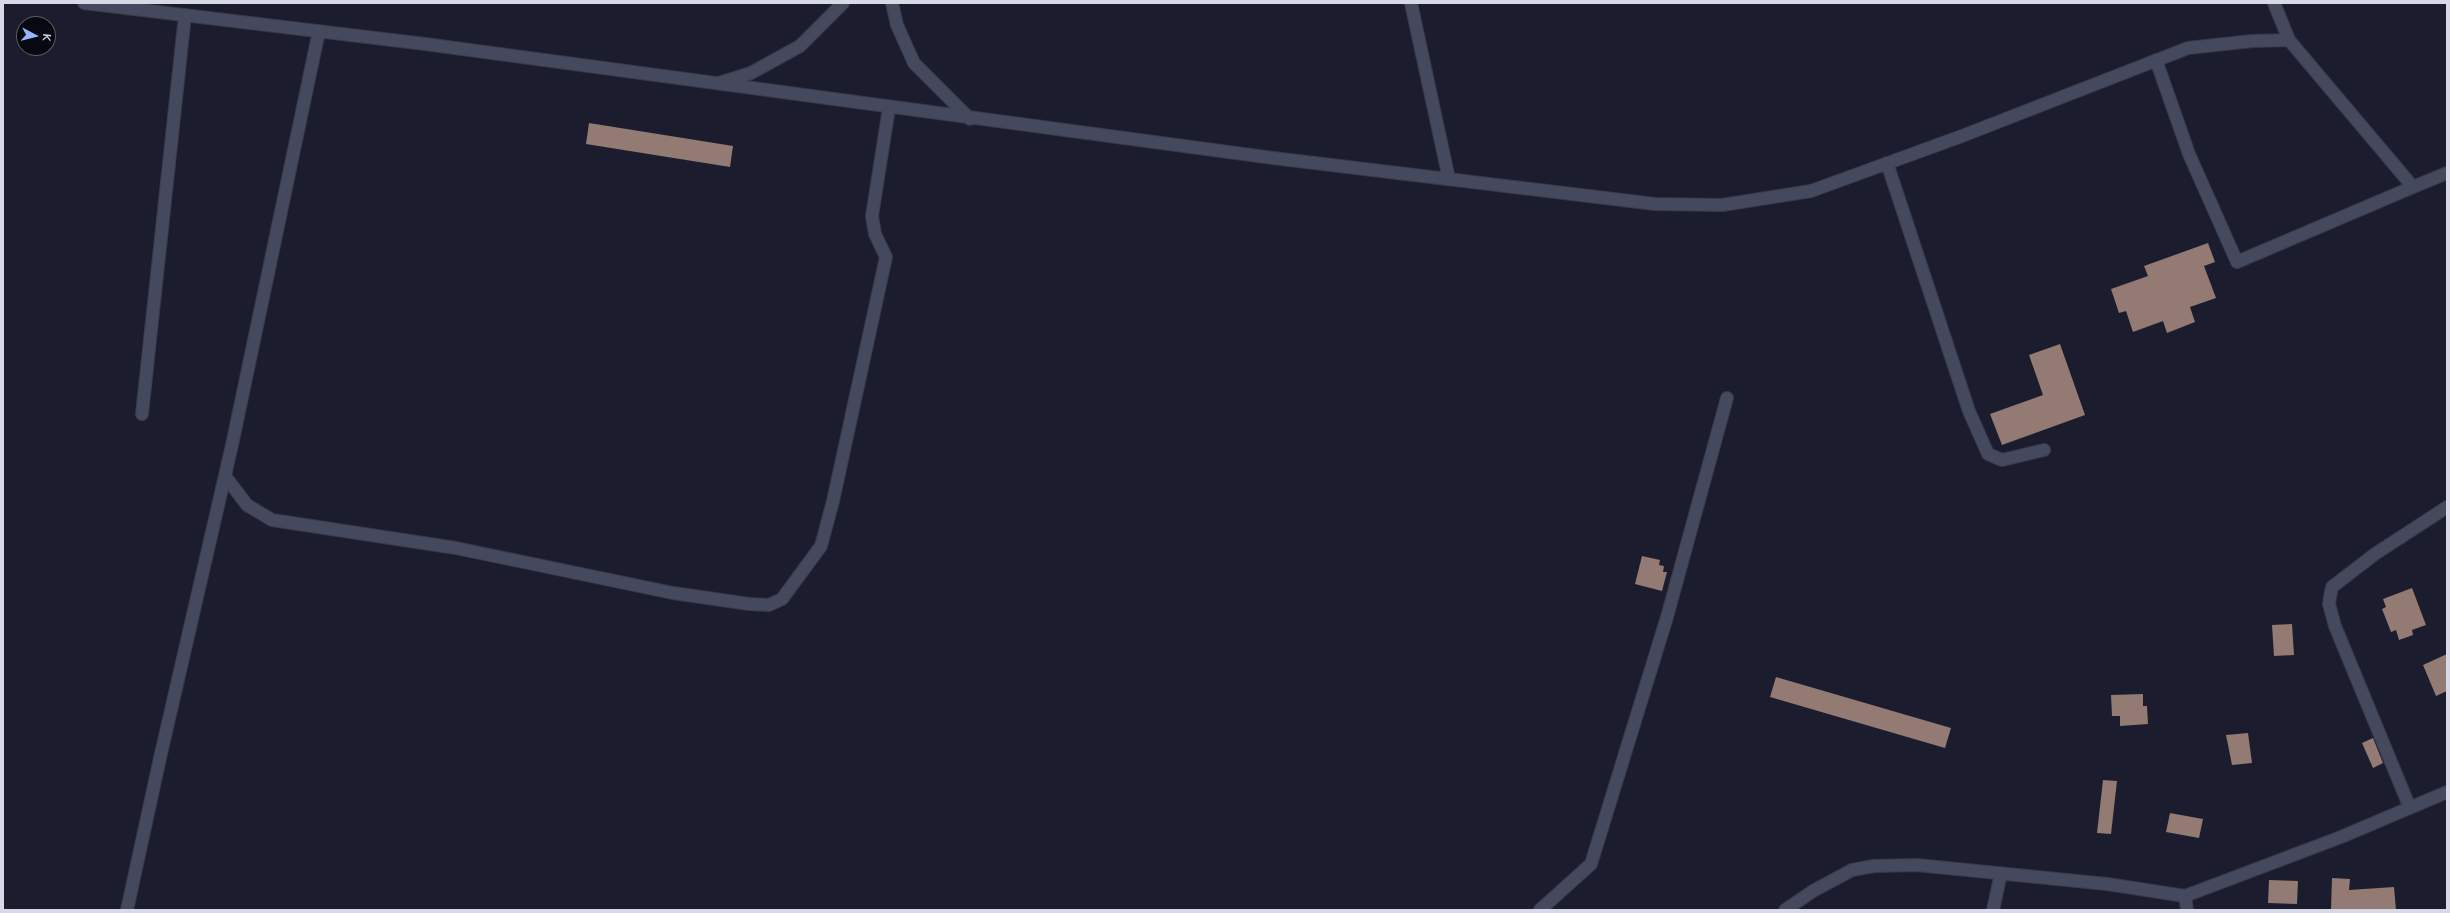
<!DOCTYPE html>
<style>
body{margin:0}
#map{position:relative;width:2450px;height:913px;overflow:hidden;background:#1b1d2f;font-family:Mulish,sans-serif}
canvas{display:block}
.frame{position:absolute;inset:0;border:4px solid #d7dae6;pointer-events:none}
.north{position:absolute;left:16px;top:16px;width:40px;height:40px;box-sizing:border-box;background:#070810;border:1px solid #5a5c66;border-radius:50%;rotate:97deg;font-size:11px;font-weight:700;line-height:16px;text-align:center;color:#d7dae6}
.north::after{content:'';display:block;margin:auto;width:14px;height:18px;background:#95b6fd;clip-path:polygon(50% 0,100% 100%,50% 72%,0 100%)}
</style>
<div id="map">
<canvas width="2450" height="913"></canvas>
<div class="frame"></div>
<div class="north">K</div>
</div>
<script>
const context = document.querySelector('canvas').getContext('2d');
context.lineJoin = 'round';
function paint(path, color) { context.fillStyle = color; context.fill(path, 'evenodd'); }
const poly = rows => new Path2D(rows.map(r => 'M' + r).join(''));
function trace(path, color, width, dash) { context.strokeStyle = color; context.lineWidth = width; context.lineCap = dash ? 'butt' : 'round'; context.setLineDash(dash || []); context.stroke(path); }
paint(poly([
 [589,123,733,146,730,167,586,144],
 [2208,243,2215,262,2204,266,2216,298,2190,307,2195,322,2167,333,2163,321,2133,332,2126,311,2119,313,2111,289,2148,276,2144,266],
 [2060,344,2085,415,2002,445,1990,414,2043,395,2029,355],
 [1642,556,1660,560,1659,565,1664,566,1663,572,1667,572,1662,591,1635,584],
 [2412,588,2426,625,2412,630,2413,635,2399,640,2396,630,2391,632,2382,609,2386,607,2383,599],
 [2292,624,2294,655,2274,656,2272,625],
 [2447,654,2447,691,2436,696,2423,665],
 [1776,677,1951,728,1945,748,1770,697],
 [2143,694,2143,706,2147,706,2148,724,2120,726,2120,716,2112,716,2111,695],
 [2248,733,2252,763,2232,765,2226,735],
 [2373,738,2383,763,2373,768,2362,743],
 [2103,780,2117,781,2111,834,2097,833],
 [2170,813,2203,819,2199,838,2166,832],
 [2332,878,2350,879,2349,890,2394,887,2396,910,2331,910],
 [2269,880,2298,881,2297,904,2268,903]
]), '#937a72');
const minor = poly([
 [84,3,425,44,1273,158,1655,204,1722,205,1811,191,1962,136,2188,48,2252,41,2289,40,2413,187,2447,173],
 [892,3,897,25,914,63,970,119],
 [1411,3,1449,179],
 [2274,3,2289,40],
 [2156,60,2189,154,2237,262,2413,187],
 [719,83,751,73,800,46,843,3],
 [1887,163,1969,411,1988,454,2002,460,2044,450],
 [142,414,185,15],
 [225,476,247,505,272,520,456,548,673,593,749,604,769,605,782,599,821,546,833,501,886,257,875,234,872,216,889,108],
 [2410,808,2335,626,2329,604,2330,597,2332,587,2375,554,2447,507],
 [2185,896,2187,910],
 [127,910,160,758,232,445,319,31],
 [1540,910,1591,864,1667,617,1727,398],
 [1785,910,1813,891,1852,870,1874,866,1917,865,2107,884,2185,896,2341,837,2447,792],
 [1993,910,2001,873]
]);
trace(minor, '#383a49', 14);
trace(minor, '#45495d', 12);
</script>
